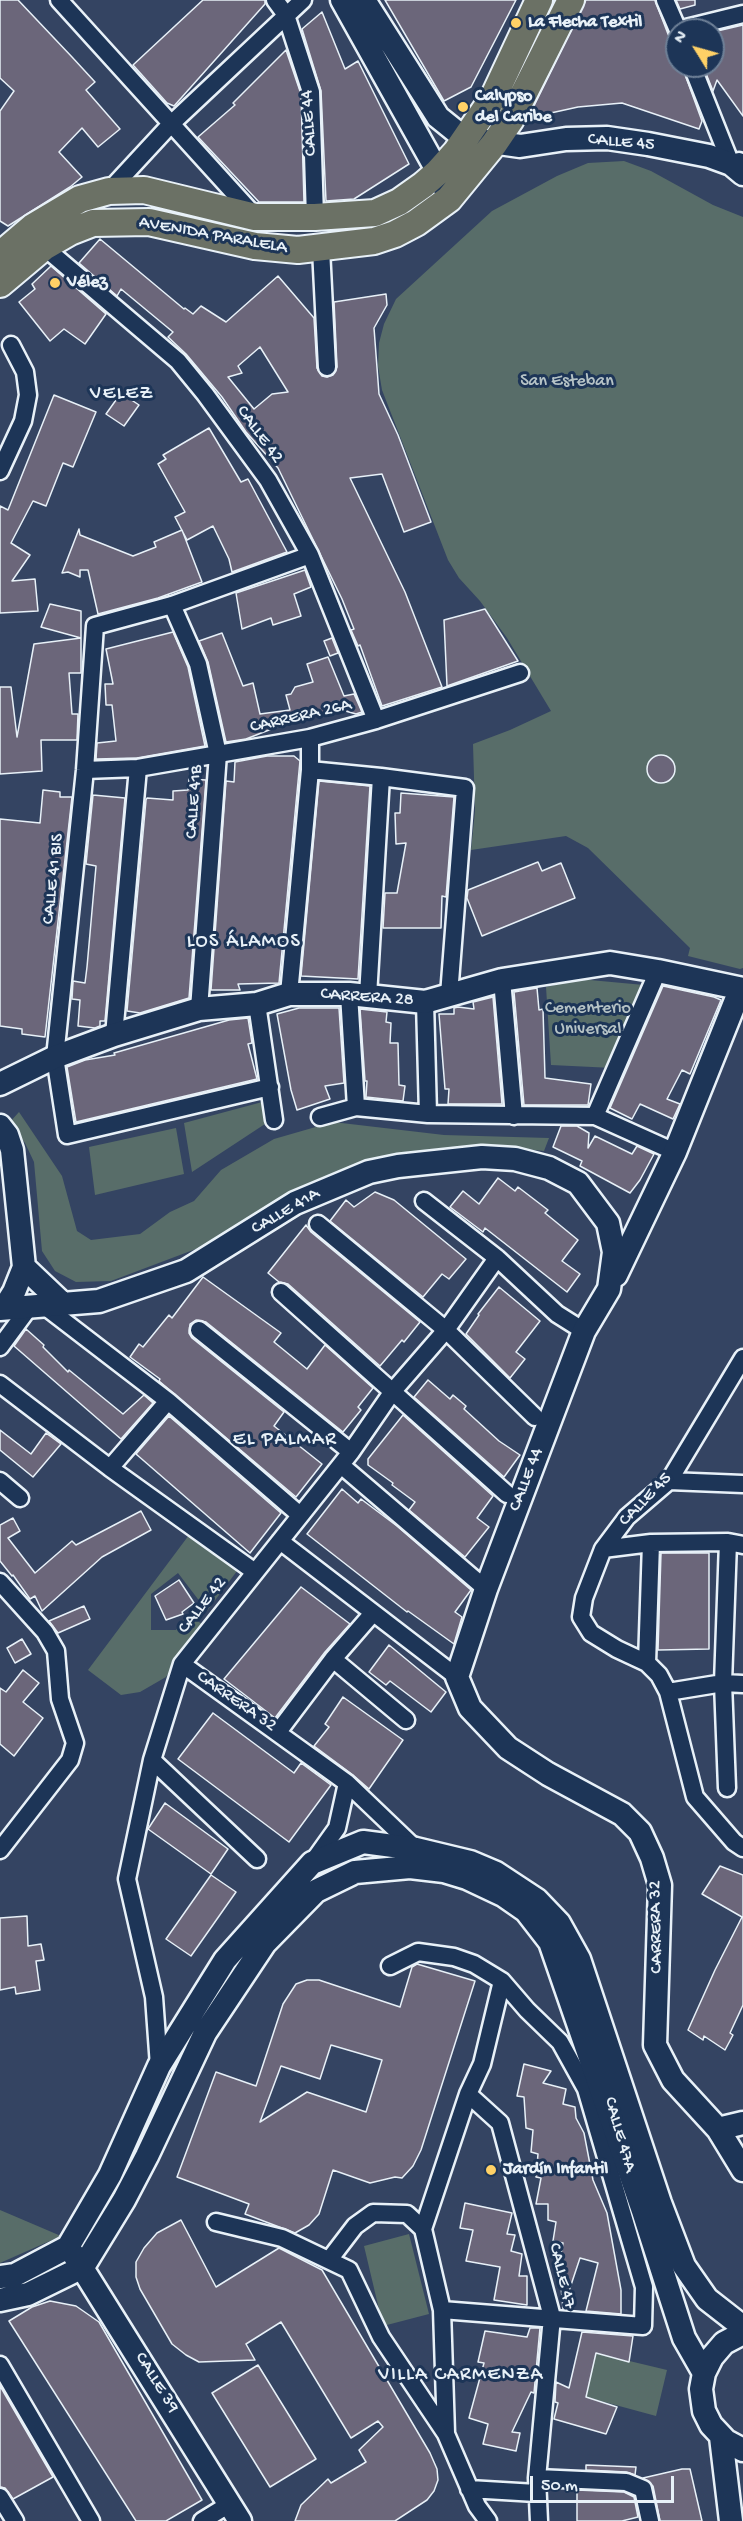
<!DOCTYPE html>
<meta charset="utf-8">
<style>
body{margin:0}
#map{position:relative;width:743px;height:2521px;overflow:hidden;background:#344462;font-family:"Gochi Hand",sans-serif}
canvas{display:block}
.north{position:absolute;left:665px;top:18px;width:60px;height:60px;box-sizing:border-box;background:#1d3557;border:2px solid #6e8097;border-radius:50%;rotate:307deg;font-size:16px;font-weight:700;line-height:24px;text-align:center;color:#e8f1f8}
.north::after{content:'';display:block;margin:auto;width:21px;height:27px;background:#ffd166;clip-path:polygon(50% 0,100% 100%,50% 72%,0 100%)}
.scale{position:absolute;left:530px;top:2476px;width:144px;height:27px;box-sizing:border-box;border:3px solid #e8f1f8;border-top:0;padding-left:8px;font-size:18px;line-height:21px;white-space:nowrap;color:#e8f1f8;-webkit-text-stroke:4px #1d3557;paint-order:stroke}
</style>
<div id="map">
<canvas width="743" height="2521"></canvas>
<div class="north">N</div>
<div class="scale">50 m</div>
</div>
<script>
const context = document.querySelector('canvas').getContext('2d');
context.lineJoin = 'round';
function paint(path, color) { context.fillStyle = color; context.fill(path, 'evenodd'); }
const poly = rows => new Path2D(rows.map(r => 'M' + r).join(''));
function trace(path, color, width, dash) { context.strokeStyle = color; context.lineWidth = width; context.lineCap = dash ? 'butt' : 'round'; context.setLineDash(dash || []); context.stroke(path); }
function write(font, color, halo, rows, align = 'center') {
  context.font = font + ' "Gochi Hand",sans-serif'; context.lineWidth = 6; context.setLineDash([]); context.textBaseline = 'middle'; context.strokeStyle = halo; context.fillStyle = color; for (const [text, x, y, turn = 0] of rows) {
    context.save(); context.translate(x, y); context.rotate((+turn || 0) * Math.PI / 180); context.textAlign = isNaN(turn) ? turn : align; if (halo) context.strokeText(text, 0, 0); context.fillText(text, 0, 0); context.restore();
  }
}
paint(poly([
 [624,161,651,171,713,205,743,217,743,968,740,969,688,956,690,948,588,848,566,836,471,850,475,811,473,744,510,730,551,711,507,638,480,601,459,578,448,560,382,390,378,366,379,343,384,324,396,299,492,211,557,176,588,163],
 [579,979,644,985,613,1068,551,1065,546,987],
 [266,1101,265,1124,192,1172,184,1123],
 [19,1112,62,1176,77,1231,91,1240,140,1234,170,1212,194,1201,221,1170,274,1139,333,1122,444,1135,549,1138,544,1151,486,1145,409,1155,292,1193,258,1211,233,1235,111,1281,76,1282,55,1271,42,1251,34,1162,25,1143,9,1123],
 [176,1128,184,1174,95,1195,89,1147],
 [189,1535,237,1571,207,1611,178,1573,151,1594,151,1630,176,1630,187,1614,202,1624,166,1677,140,1692,121,1695,88,1670],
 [0,2210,61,2236,0,2263],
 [409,2234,429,2314,383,2326,364,2246],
 [596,2353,667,2370,656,2416,586,2397]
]), '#586d69');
const building = poly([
 [0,0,18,0,72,57,95,82,86,90,120,129,98,147,82,128,59,152,82,177,70,187,8,226,0,221,0,111,14,91,0,78,0,0],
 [203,0,265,0,265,4,174,106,167,103,133,65,203,0],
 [385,0,516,0,471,87,444,101,385,0],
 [586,0,655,0,668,34,677,49,677,66,682,66,702,121,699,129,622,103,578,107,528,118,586,0],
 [676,0,695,0,695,5,680,9,676,0],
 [322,12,345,69,358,61,409,164,354,199,326,201,321,91,302,29,322,12],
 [743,25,743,116,717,80,713,91,703,66,713,66,713,32,743,25],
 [286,50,301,94,304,202,259,202,198,137,235,105,233,103,286,50],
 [100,239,184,309,185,308,193,314,201,306,226,322,278,276,314,318,317,368,322,376,327,377,333,375,337,367,334,302,386,294,387,305,374,328,379,394,398,435,431,522,404,532,382,474,350,478,405,592,442,687,382,706,360,645,358,646,351,630,354,629,342,599,278,468,246,432,222,397,186,354,168,337,173,332,121,289,117,296,79,263,100,239],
 [260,347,288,392,272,394,254,409,228,377,242,373,238,366,260,347],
 [51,266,106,314,85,344,64,329,50,341,19,302,35,289,32,284,51,266],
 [121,393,139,405,124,426,106,414,121,393],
 [54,395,96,412,73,467,63,463,46,506,33,501,11,543,30,555,12,581,35,579,38,611,0,613,0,506,8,510,54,395],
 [209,428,241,482,248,479,287,552,232,572,229,559,213,526,187,540,175,517,185,512,158,464,166,459,163,455,209,428],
 [79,529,80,535,133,556,156,547,154,542,182,530,202,582,158,598,98,614,88,570,80,570,80,577,68,572,62,573,79,529],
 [305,570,311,587,294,594,301,616,273,625,271,618,242,629,236,593,305,570],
 [50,604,81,611,81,638,41,627,50,604],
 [485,609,518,661,447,686,444,620,485,609],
 [173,632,188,667,205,746,137,758,96,759,97,743,116,741,112,705,106,705,105,684,113,684,106,649,173,632],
 [222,633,243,686,253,683,260,714,290,710,286,695,291,694,295,687,313,682,307,664,328,657,344,696,354,694,362,712,356,714,342,710,292,721,246,739,226,742,208,662,199,641,222,633],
 [81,638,81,673,69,673,72,714,78,714,77,740,41,740,42,771,0,774,0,687,11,687,17,737,34,644,81,638],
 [332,638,338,653,330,656,324,641,332,638],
 '647 769a14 14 0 1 1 28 0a14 14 0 1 1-28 0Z',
 [267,756,294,756,300,761,279,983,238,984,240,990,211,990,226,781,234,782,235,762,267,756],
 [189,779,206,780,189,998,140,1013,127,1011,146,800,147,798,173,800,173,791,188,790,189,779],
 [319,781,370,786,358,979,301,976,319,781],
 [43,790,60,792,60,797,72,797,45,1037,22,1034,22,1029,0,1026,0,819,40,823,43,790],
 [401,793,454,797,446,897,442,896,441,928,383,928,385,893,397,893,406,843,396,844,395,813,400,813,401,793],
 [93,795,125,798,105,1021,100,1021,100,1026,95,1028,78,1026,80,1000,72,999,73,981,85,983,87,967,96,866,86,864,93,795],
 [538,862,542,871,561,863,575,898,482,936,467,898,468,890,538,862],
 [663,986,714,997,721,1000,690,1074,682,1070,667,1099,680,1104,673,1119,640,1104,632,1119,610,1108,663,986],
 [537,988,539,1010,543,1009,545,1078,591,1084,588,1105,524,1105,514,992,537,988],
 [493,997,502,1104,448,1104,449,1089,445,1089,439,1014,454,1014,454,1008,458,1007,474,1009,473,1002,493,997],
 [299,1008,339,1008,344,1083,325,1086,330,1099,297,1110,291,1090,277,1014,299,1008],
 [360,1009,387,1012,386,1022,391,1023,390,1043,398,1043,399,1085,405,1086,403,1101,366,1097,367,1081,365,1081,360,1009],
 [248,1018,252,1043,248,1044,257,1079,76,1122,67,1067,85,1060,115,1055,114,1053,229,1020,248,1018],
 [561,1126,577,1126,589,1133,588,1148,595,1136,632,1154,637,1146,654,1154,640,1180,630,1193,580,1166,582,1161,553,1147,561,1126],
 [498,1178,515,1191,518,1187,548,1210,545,1213,578,1240,562,1261,580,1274,567,1292,485,1228,483,1232,450,1207,463,1191,479,1204,498,1178],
 [375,1192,394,1200,466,1259,449,1279,442,1274,423,1297,330,1221,346,1200,354,1207,375,1192],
 [306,1225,311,1232,420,1322,404,1342,402,1340,380,1366,288,1284,279,1282,268,1273,306,1225],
 [203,1277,281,1333,274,1342,307,1369,325,1345,373,1388,358,1407,361,1410,343,1432,206,1322,196,1320,190,1324,189,1333,192,1338,284,1412,274,1426,322,1464,296,1497,159,1381,160,1379,130,1357,139,1344,143,1347,169,1315,172,1318,203,1277],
 [499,1287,540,1321,516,1352,525,1359,510,1378,466,1334,479,1315,478,1314,499,1287],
 [26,1329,44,1345,43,1347,68,1372,69,1370,123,1414,144,1395,153,1403,121,1439,14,1346,26,1329],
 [428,1380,450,1399,453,1395,466,1406,464,1409,499,1441,520,1455,504,1477,414,1397,428,1380],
 [403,1415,493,1496,477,1518,489,1527,465,1557,409,1510,415,1502,392,1485,393,1483,368,1465,368,1459,403,1415],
 [169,1416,281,1513,250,1553,136,1454,169,1416],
 [0,1430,31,1454,46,1433,61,1444,33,1477,0,1450,0,1430],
 [342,1489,358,1503,361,1499,397,1526,471,1590,455,1612,462,1617,454,1644,408,1611,407,1612,307,1534,342,1489],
 [141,1511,151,1530,102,1557,42,1611,35,1596,30,1599,13,1575,12,1576,0,1561,0,1525,13,1518,20,1531,8,1538,35,1573,72,1541,76,1545,141,1511],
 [661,1553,709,1553,709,1649,658,1650,661,1553],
 [179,1580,194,1603,182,1612,183,1614,166,1620,155,1596,179,1580],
 [301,1587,350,1624,325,1652,275,1718,224,1679,301,1587],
 [84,1606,90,1619,58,1633,49,1621,84,1606],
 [22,1639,31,1654,15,1663,7,1648,22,1639],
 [389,1645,446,1692,431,1712,390,1681,386,1685,369,1672,389,1645],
 [23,1670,39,1683,23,1702,43,1718,14,1756,0,1744,0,1688,6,1692,23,1670],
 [343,1697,403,1740,369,1789,353,1775,314,1746,329,1727,325,1724,343,1697],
 [213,1713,294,1773,301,1763,331,1785,289,1842,178,1759,213,1713],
 [165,1803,228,1849,211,1874,148,1829,165,1803],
 [720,1866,743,1875,743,2005,730,2033,733,2035,725,2050,704,2036,703,2040,688,2030,715,1970,742,1917,702,1894,720,1866],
 [211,1875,236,1892,191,1956,166,1939,211,1875],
 [27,1916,28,1946,41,1944,44,1960,36,1961,40,1990,16,1994,15,1987,0,1990,0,1918,27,1916],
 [417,1964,475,1981,421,2150,413,2166,402,2178,395,2177,370,2183,333,2170,319,2214,309,2225,295,2233,245,2214,249,2204,177,2177,216,2072,256,2086,283,2004,296,1984,307,1980,319,1980,400,2007,412,1967,417,1964],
 [331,2045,382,2060,366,2112,307,2092,260,2122,281,2066,320,2079,331,2045],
 [524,2064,551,2071,543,2083,566,2089,563,2104,575,2107,576,2118,584,2133,593,2180,607,2213,621,2290,621,2314,586,2311,598,2263,580,2258,563,2309,559,2264,563,2243,553,2241,556,2222,548,2220,548,2204,536,2204,541,2178,536,2177,538,2154,531,2152,533,2130,526,2128,524,2097,517,2096,524,2064],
 [465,2203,512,2213,507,2234,515,2235,511,2251,522,2254,519,2276,527,2276,527,2305,494,2300,500,2267,466,2261,473,2230,460,2228,465,2203],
 [181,2220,216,2287,279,2248,322,2270,430,2453,437,2469,438,2480,434,2491,427,2500,395,2521,295,2521,301,2505,328,2479,331,2483,366,2462,359,2450,383,2427,378,2421,351,2438,281,2322,246,2344,255,2360,199,2362,186,2355,172,2344,140,2289,136,2277,136,2262,144,2248,157,2233,181,2220],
 [50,2301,76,2306,99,2322,202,2500,166,2521,136,2521,9,2321,32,2307,50,2301],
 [530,2328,540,2328,534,2393,531,2392,512,2432,520,2433,516,2451,483,2444,488,2424,469,2418,484,2363,478,2362,485,2331,527,2337,530,2328],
 [582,2332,633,2336,629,2362,596,2353,586,2397,617,2407,606,2434,554,2419,558,2403,555,2402,556,2382,569,2388,582,2332],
 [258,2365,316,2459,270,2487,212,2393,258,2365],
 [0,2386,53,2477,13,2499,5,2488,0,2487,0,2386],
 [586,2465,636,2467,635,2475,626,2472,586,2470,586,2465],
 [682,2469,690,2469,702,2521,660,2521,653,2486,643,2478,682,2469],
 [577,2490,624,2492,634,2497,638,2517,622,2521,577,2521,577,2490]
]);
paint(building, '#6b667a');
trace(building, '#e8f1f8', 1.5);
const street = poly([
 [59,0,254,215],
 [275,0,286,15,311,92,315,217],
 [665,0,678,30],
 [678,30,743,14],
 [692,66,731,164,739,161],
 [109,191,171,124,303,0],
 [40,241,44,247,178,361,205,394,268,480,310,555,376,720],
 [321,249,327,367],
 [0,471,23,421,28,395,25,372,11,345],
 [172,605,198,664,218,754,199,1009],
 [85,770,138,768,310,738,376,720,520,673],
 [310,770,381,777,465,788,449,995],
 [502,980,514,1116],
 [289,994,310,770,310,738],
 [349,994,356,1107],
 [368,996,381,777],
 [425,1002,428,1114],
 [257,1004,274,1120],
 [114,1035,138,768],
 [270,1087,67,1135,55,1057,85,770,95,626,172,605,310,555],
 [595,1116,658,971],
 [320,1117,356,1107,428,1114,595,1116,675,1152],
 [424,1201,497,1258],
 [318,1224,446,1330,535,1417],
 [281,1292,507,1494],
 [43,1305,168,1401,300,1515],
 [199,1330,351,1452],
 [0,1347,31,1305],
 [743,1358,669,1481,627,1517,603,1549,584,1598,581,1617,591,1633,617,1649,647,1663,659,1675,668,1692,695,1797,734,1842,743,1848],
 [0,1384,110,1468,255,1572],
 [341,1465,486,1589],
 [110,1468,168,1401],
 [0,1481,20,1498],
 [669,1481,743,1484],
 [280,1541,457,1677],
 [603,1549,651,1543,728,1542,743,1545],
 [0,1582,45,1632,56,1651,60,1699,75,1743,70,1760,0,1850],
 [333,1659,406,1720],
 [647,1663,651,1543],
 [182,1664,347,1783,416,1849],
 [668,1692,723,1683,743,1684],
 [278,1732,333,1659,373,1613],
 [152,1760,257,1859],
 [727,1788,723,1683,728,1542],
 [312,1863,337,1828,347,1783],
 [390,1966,418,1952,454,1957,474,1964,502,1981,527,2010,560,2042,586,2089,644,2287,643,2326,442,2310],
 [159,2066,154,1997,127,1879,152,1760,182,1664,351,1452,393,1391,446,1330,497,1258,557,1314,584,1331],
 [468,2094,500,2123,552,2317,537,2478,539,2521],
 [216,2222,282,2238,349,2270,381,2337,446,2434,477,2506,488,2521],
 [423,2229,468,2094,482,2064,502,1981],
 [423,2229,442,2310,446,2433],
 [329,2260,355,2226,373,2213,407,2214,423,2229],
 [0,2365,91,2521],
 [537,2478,626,2482,643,2489,650,2521],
 [469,2489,536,2493],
 [0,2497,15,2521],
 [202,2521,228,2505]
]);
const secondary = poly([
 [342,0,438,172,449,199],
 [364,0,438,117,464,138,520,146,566,139,607,138,648,144,709,156,731,164,743,174],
 [0,1084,55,1057,114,1035,199,1009,257,1004,289,994,349,994,425,1002,502,980,610,963,658,971,743,989],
 [0,1126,7,1135,12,1150,24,1267,63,1304],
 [616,1275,675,1152,740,990],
 [4,1308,14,1292,24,1267],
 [0,1309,99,1301,186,1271,295,1203,369,1172,398,1166,482,1157,515,1159,549,1168,578,1183,608,1223,614,1252,609,1289,584,1331,486,1589,457,1677,470,1708,508,1748,548,1774,622,1814,640,1832,652,1858,660,1885,655,2045,673,2080,718,2129,743,2170],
 [718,2129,743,2123],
 [74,2255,240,2521],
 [0,2277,15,2275,68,2247,110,2175,159,2066,225,1960,312,1863,363,1842,416,1849,470,1862,496,1873,537,1900,559,1923,579,1959,660,2203,684,2266,707,2299,743,2327],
 [0,2300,28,2294,83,2267,124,2200,147,2156,205,2033,265,1943,316,1891,355,1872,410,1867,444,1871,467,1878,503,1895,526,1911,550,1942,643,2211,684,2338,704,2373],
 [743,2333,724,2343,712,2357,704,2373,701,2389,704,2411,711,2425,726,2441,743,2450],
 [721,2437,731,2521]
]);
const primary = poly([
 [0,255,33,227,80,199,109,191,144,190,255,217,315,217,375,213,399,202,423,185,438,172,456,152,493,98,539,0],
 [0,284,44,247,70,232,93,223,149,222,255,246,298,250,374,241,395,234,416,223,449,199,494,144,511,119,571,0]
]);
trace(street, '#e8f1f8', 21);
trace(secondary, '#e8f1f8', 27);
trace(primary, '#e8f1f8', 30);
trace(street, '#1d3557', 16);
trace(secondary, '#1d3557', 22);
trace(primary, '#6b7165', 26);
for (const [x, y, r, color] of [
 [516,23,6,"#ffd166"],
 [463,107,6,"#ffd166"],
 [55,283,6,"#ffd166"],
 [491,2170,6,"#ffd166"]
]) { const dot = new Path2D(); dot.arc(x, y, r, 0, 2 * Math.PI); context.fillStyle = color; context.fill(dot); trace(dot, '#1d3557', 2); }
write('bold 18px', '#e8f1f8', '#1d3557', [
 ["La Flecha Textil",528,23],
 ["Calypso",475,97],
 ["del Caribe",475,118],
 ["Vélez",67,283],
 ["Jardín Infantil",503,2170]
], 'left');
write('18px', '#e8f1f8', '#1d3557', [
 ["CALLE 44",310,123,-94],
 ["CALLE 45",621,143,5],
 ["AVENIDA PARALELA",213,236,10],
 ["CALLE 42",259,435,54],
 ["CARRERA 26A",301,717,-13],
 ["CALLE 41B",195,802,-86],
 ["CALLE 41 BIS",54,879,-84],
 ["CARRERA 28",367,998,4],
 ["CALLE 41A",286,1212,-30],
 ["CALLE 44",527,1480,-69],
 ["CALLE 45",646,1500,-46],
 ["CALLE 42",203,1606,-52],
 ["CARRERA 32",236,1702,35],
 ["CARRERA 32",657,1927,-91],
 ["CALLE 47A",619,2135,74],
 ["CALLE 47",561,2276,76],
 ["CALLE 39",156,2383,58]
]);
write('18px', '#b6c3c6', '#1d3557', [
 ["San Esteban",567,382],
 ["Cementerio",588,1009],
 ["Universal",588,1030]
]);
context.letterSpacing = '1.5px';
write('20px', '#e8f1f8', '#1d3557', [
 ["VELEZ",122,395],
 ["LOS ÁLAMOS",244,943],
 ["EL PALMAR",285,1441],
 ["VILLA CARMENZA",461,2376]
]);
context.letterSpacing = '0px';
</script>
